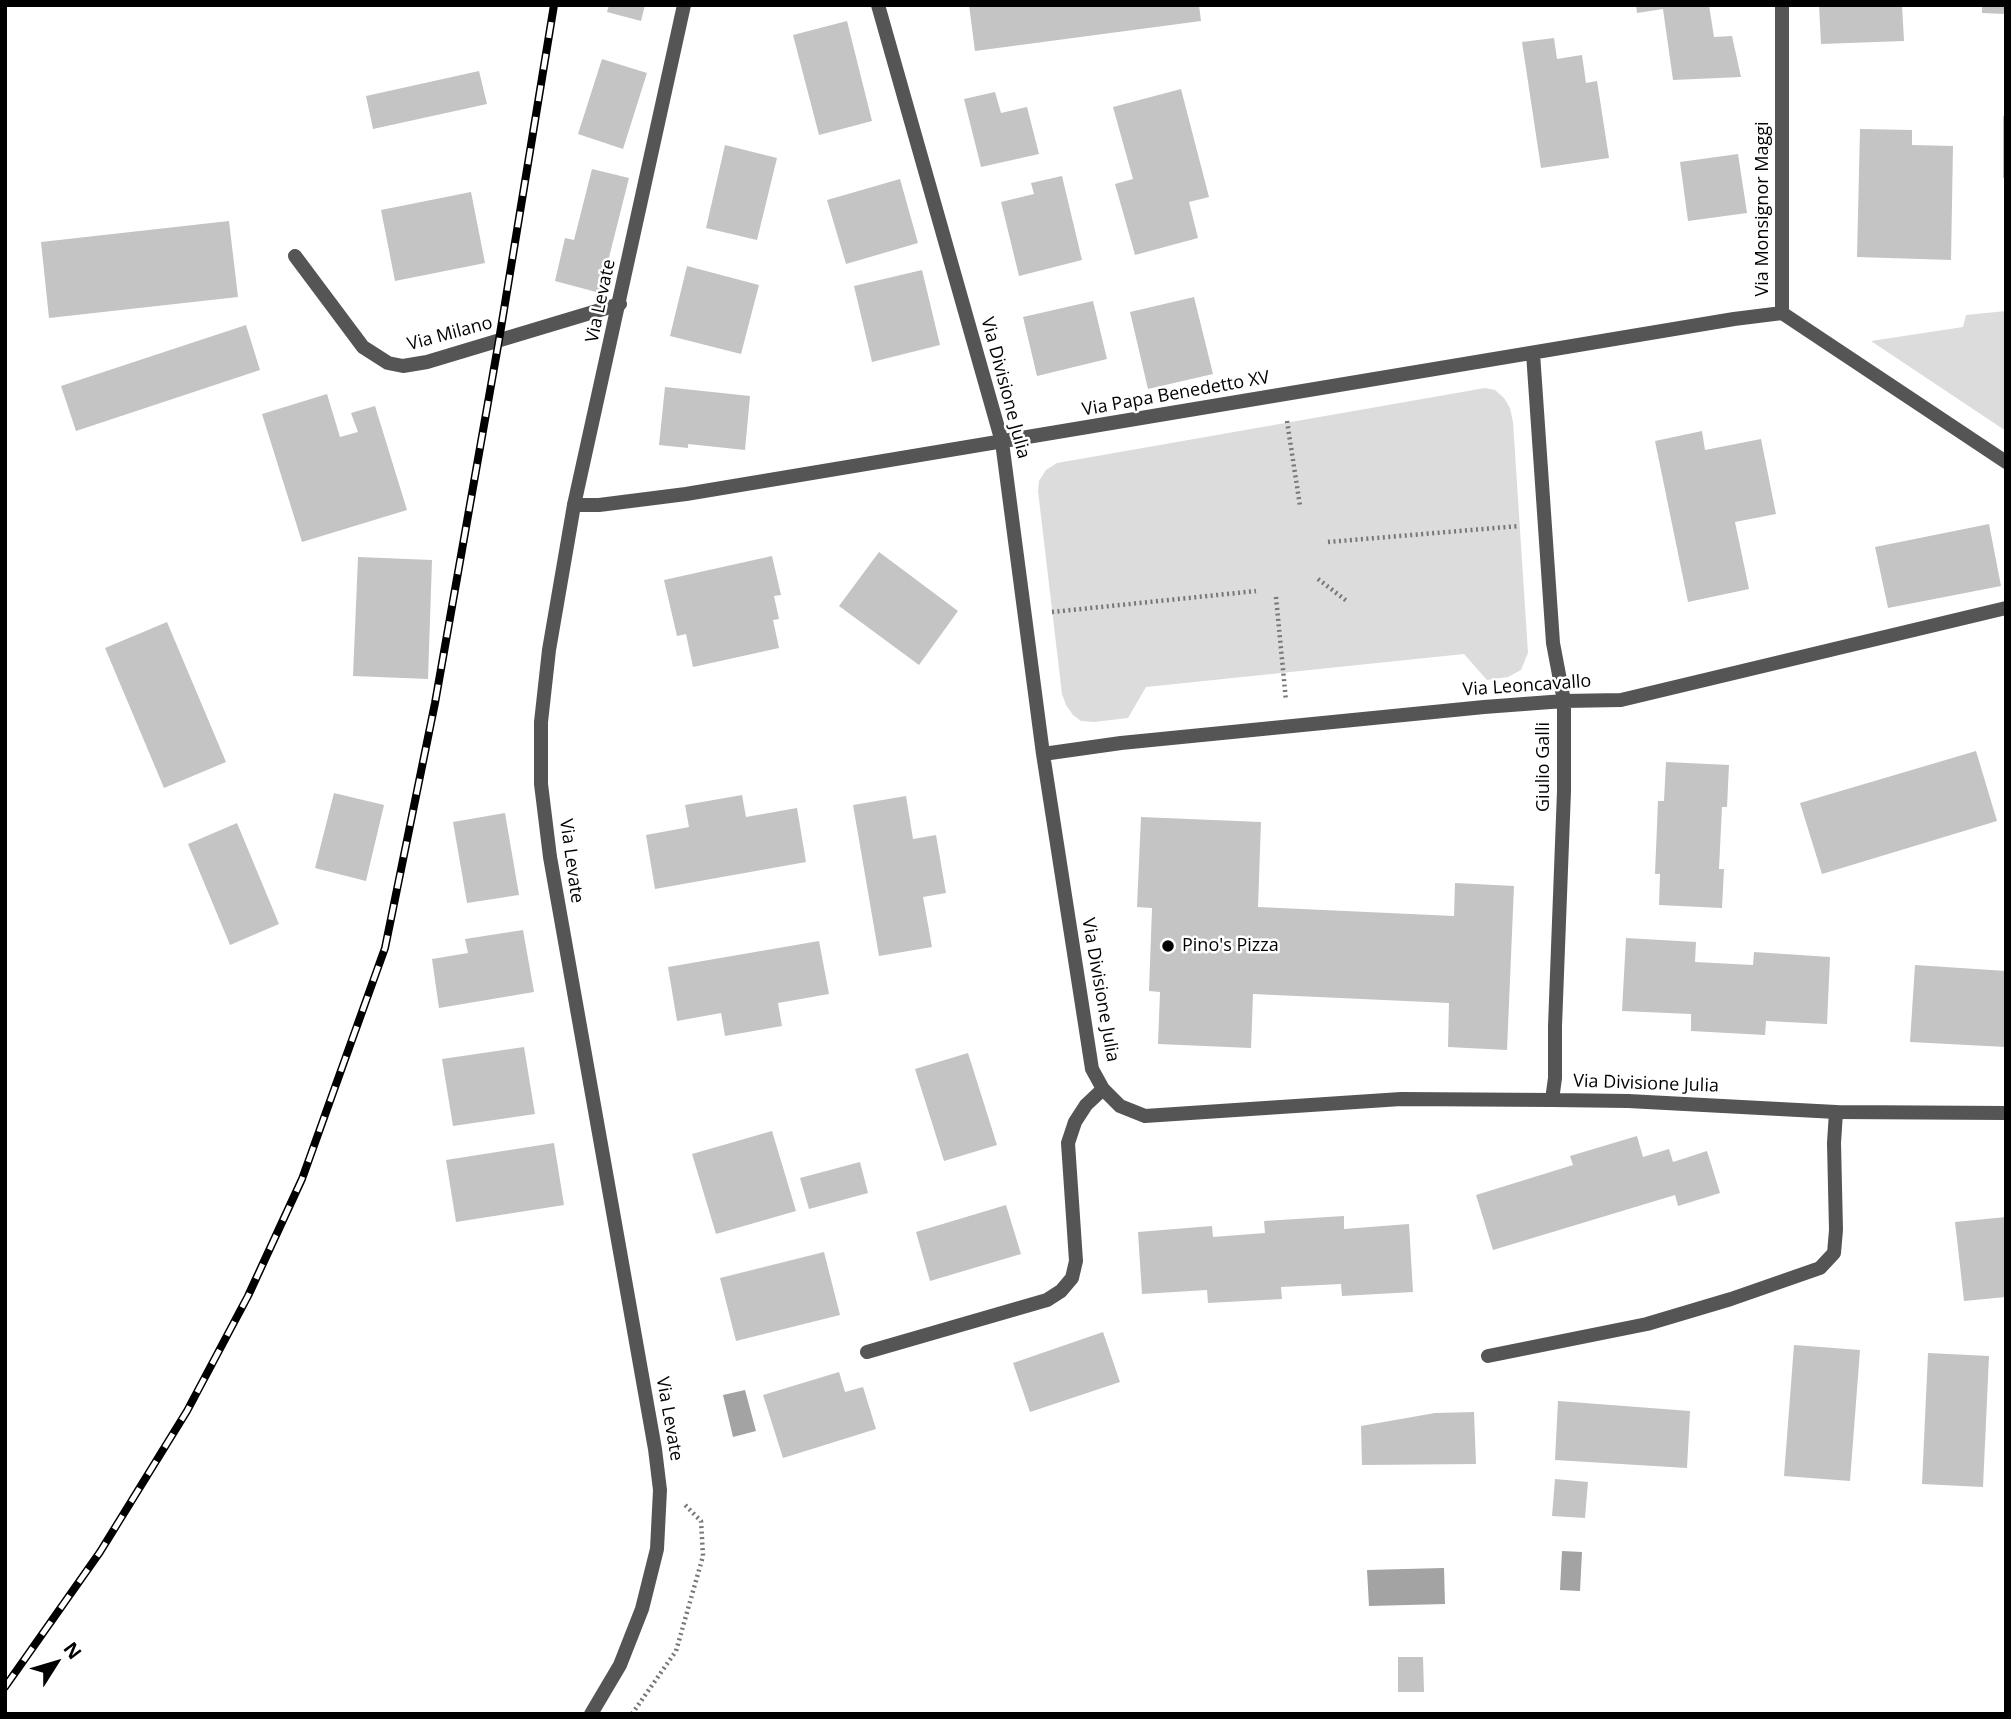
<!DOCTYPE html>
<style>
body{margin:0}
#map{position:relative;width:2011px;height:1719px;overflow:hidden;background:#fff;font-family:"Open Sans",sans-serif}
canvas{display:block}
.frame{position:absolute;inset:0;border:7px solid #000;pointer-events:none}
.north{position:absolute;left:21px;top:1628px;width:70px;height:70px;-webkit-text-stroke:5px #fff;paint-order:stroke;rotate:53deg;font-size:19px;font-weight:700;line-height:28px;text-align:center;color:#000}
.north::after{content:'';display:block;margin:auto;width:24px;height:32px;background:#000;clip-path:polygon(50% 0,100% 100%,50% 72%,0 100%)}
</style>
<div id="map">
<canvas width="2011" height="1719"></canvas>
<div class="frame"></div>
<div class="north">N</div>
</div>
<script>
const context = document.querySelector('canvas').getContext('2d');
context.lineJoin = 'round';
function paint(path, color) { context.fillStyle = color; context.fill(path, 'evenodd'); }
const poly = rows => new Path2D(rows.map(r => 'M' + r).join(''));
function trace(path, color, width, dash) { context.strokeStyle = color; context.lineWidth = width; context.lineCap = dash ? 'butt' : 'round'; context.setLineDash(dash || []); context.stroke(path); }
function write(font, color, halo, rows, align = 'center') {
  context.font = font + ' "Open Sans",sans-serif'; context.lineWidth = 5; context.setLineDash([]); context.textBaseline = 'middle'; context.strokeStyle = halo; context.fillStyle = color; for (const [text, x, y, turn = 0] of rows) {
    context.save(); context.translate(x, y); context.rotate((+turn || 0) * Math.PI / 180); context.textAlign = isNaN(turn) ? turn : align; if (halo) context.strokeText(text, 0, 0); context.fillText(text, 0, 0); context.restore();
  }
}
paint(poly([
 [2006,311,2006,431,1871,341,1963,327,1966,315],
 [1485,388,1495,390,1504,398,1510,408,1513,422,1528,653,1521,670,1508,677,1487,680,1464,654,1146,687,1128,718,1094,722,1081,721,1073,715,1066,705,1062,694,1038,491,1039,481,1046,470,1057,463]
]), '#dcdcdc');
paint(poly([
 [745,1390,756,1431,733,1437,723,1395],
 [1562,1551,1582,1552,1580,1591,1560,1590],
 [1444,1568,1445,1604,1369,1606,1367,1570]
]), '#a3a3a3');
paint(poly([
 [609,5,645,5,641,21,607,12],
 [969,5,1199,5,1201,21,975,51],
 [1636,5,1709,5,1714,37,1732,36,1741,77,1673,80,1663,9,1637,13],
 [1819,5,1902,5,1904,41,1821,44],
 [1982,5,2006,5,2006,14,1982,13],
 [847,21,872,121,819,135,793,35],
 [1554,38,1557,59,1582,55,1586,83,1597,81,1609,158,1541,168,1522,42],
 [602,59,647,73,623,149,578,134],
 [479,71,487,104,373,129,366,96],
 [1181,89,1209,197,1189,202,1198,238,1135,255,1115,184,1133,179,1113,107],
 [995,92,1001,113,1027,107,1039,154,981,167,964,99],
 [2003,116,2006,116,2006,178,2003,178],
 [1860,129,1912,130,1912,145,1953,146,1951,260,1857,257],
 [725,145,777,158,757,240,706,228],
 [1738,154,1747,213,1688,221,1680,162],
 [592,169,629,178,600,293,555,281,565,238,574,240],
 [1062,176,1082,260,1019,276,1001,202,1034,194,1031,183],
 [900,179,918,243,846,264,827,200],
 [471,192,485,263,395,281,381,210],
 [229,221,238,297,49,318,41,242],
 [687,266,759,285,741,354,670,336],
 [922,270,940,345,872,362,854,286],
 [1194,297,1213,374,1148,389,1130,312],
 [1093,301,1107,359,1037,376,1023,317],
 [246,325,260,370,76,431,61,386],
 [665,387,750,396,745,450,688,444,688,448,659,445],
 [327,394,340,437,358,432,351,413,375,406,407,510,302,542,262,414],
 [1702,431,1705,450,1761,439,1776,514,1735,522,1749,589,1688,602,1655,441],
 [1989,524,2001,586,1888,608,1875,547],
 [879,552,958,611,919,665,839,606],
 [772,556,781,595,774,596,779,619,773,620,779,648,693,667,686,634,677,636,664,580],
 [358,557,432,560,428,679,353,676],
 [167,622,226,762,164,788,105,648],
 [1976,751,1997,821,1822,874,1800,803],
 [1666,762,1729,765,1727,807,1722,807,1719,869,1724,869,1722,908,1659,905,1660,874,1655,874,1658,801,1664,801],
 [334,793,384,805,366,881,315,868],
 [742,795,746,817,797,808,806,862,655,889,646,835,689,827,685,805],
 [906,796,913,839,936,835,946,893,923,897,932,947,879,956,853,805],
 [505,813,519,895,467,903,453,822],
 [1141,817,1261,822,1258,907,1454,916,1455,883,1514,886,1507,1050,1448,1047,1449,1003,1253,994,1251,1048,1158,1044,1160,992,1149,991,1152,908,1137,907],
 [237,823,279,924,230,945,188,844],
 [523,930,534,992,439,1008,432,959,468,953,465,939],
 [1626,938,1696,942,1695,962,1753,965,1754,952,1830,957,1827,1024,1766,1021,1765,1035,1691,1031,1691,1014,1622,1011],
 [819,941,829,994,778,1003,782,1026,725,1036,721,1013,677,1021,668,967],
 [1915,965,2006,971,2006,1047,1910,1042],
 [524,1047,535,1114,453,1126,442,1059],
 [968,1053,997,1145,944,1161,915,1069],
 [772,1131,796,1211,716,1234,692,1154],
 [1637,1136,1643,1157,1669,1149,1673,1162,1707,1151,1720,1193,1678,1206,1675,1195,1493,1250,1476,1195,1573,1165,1570,1156],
 [554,1143,564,1205,456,1222,446,1160],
 [860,1162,868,1193,809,1209,800,1178],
 [1006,1205,1021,1254,930,1281,916,1232],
 [1344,1216,1344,1229,1409,1224,1413,1292,1342,1296,1341,1284,1281,1287,1282,1299,1208,1303,1207,1290,1142,1294,1138,1232,1212,1226,1213,1237,1265,1233,1264,1221],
 [2006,1217,2006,1297,1964,1301,1955,1222],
 [824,1252,840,1315,736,1341,720,1278],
 [1103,1332,1120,1382,1030,1412,1013,1363],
 [1794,1345,1860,1350,1850,1481,1784,1476],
 [1928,1353,1989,1356,1983,1487,1922,1484],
 [839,1372,845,1392,863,1387,876,1429,783,1458,763,1395],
 [1558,1401,1690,1411,1687,1468,1555,1460],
 [1474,1412,1476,1464,1362,1465,1361,1426,1435,1413],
 [1555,1479,1588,1482,1585,1518,1552,1516],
 [1398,1657,1423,1657,1424,1692,1398,1692]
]), '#c4c4c4');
trace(poly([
 [1287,421,1300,506],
 [1328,542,1519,526],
 [1318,579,1348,602],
 [1276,597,1286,701],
 [1052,612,1256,591],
 [632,1714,676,1651,703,1556,701,1521,685,1505]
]), '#777', 4.5, [2, 3.5]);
trace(poly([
 [1488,1356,1647,1324,1731,1299,1820,1268,1834,1253,1836,1230,1834,1143,1836,1112]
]), '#555', 14);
trace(poly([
 [878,5,1002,442,1043,754,1092,1069,1103,1089,1120,1106,1145,1116,1401,1099,1552,1100,1628,1101,1836,1112,2006,1113],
 [1782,5,1782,313,2006,462],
 [295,256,363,347,388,363,403,366,427,362,620,304],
 [1533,353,1553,643,1564,701,1564,791,1555,1026,1555,1078,1552,1100],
 [574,505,599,505,686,494,1734,319,1782,313],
 [1043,754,1121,743,1484,707,1564,701,1621,700,2006,608],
 [867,1352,1047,1300,1061,1291,1072,1278,1076,1261,1068,1143,1075,1122,1086,1105,1103,1089]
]), '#555', 14);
trace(poly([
 [591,1714,620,1665,642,1609,657,1549,660,1490,655,1449,550,857,541,784,541,722,549,650,574,505,684,5]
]), '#555', 14);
const rail = poly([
 [5,1687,100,1552,187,1411,248,1296,302,1179,385,948,435,703,499,340,554,5]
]);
trace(rail, '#000', 8);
trace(rail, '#fff', 5, [16]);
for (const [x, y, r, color] of [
 [1168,946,7,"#000"]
]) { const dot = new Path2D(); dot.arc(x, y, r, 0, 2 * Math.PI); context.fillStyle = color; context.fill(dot); trace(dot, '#fff', 2.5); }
write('18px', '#000', '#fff', [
 ["Via Monsignor Maggi",1763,209,-90],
 ["Via Levate",601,301,-78],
 ["Via Milano",450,334,-15],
 ["Via Divisione Julia",1005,388,75],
 ["Via Papa Benedetto XV",1176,394,-10],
 ["Via Leoncavallo",1527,686,-4],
 ["Giulio Galli",1544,767,-90],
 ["Via Levate",571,861,82],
 ["Via Divisione Julia",1100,990,80],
 ["Via Divisione Julia",1646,1084,2],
 ["Via Levate",669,1419,80]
]);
write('18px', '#000', '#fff', [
 ["Pino's Pizza",1182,946]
], 'left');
</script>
